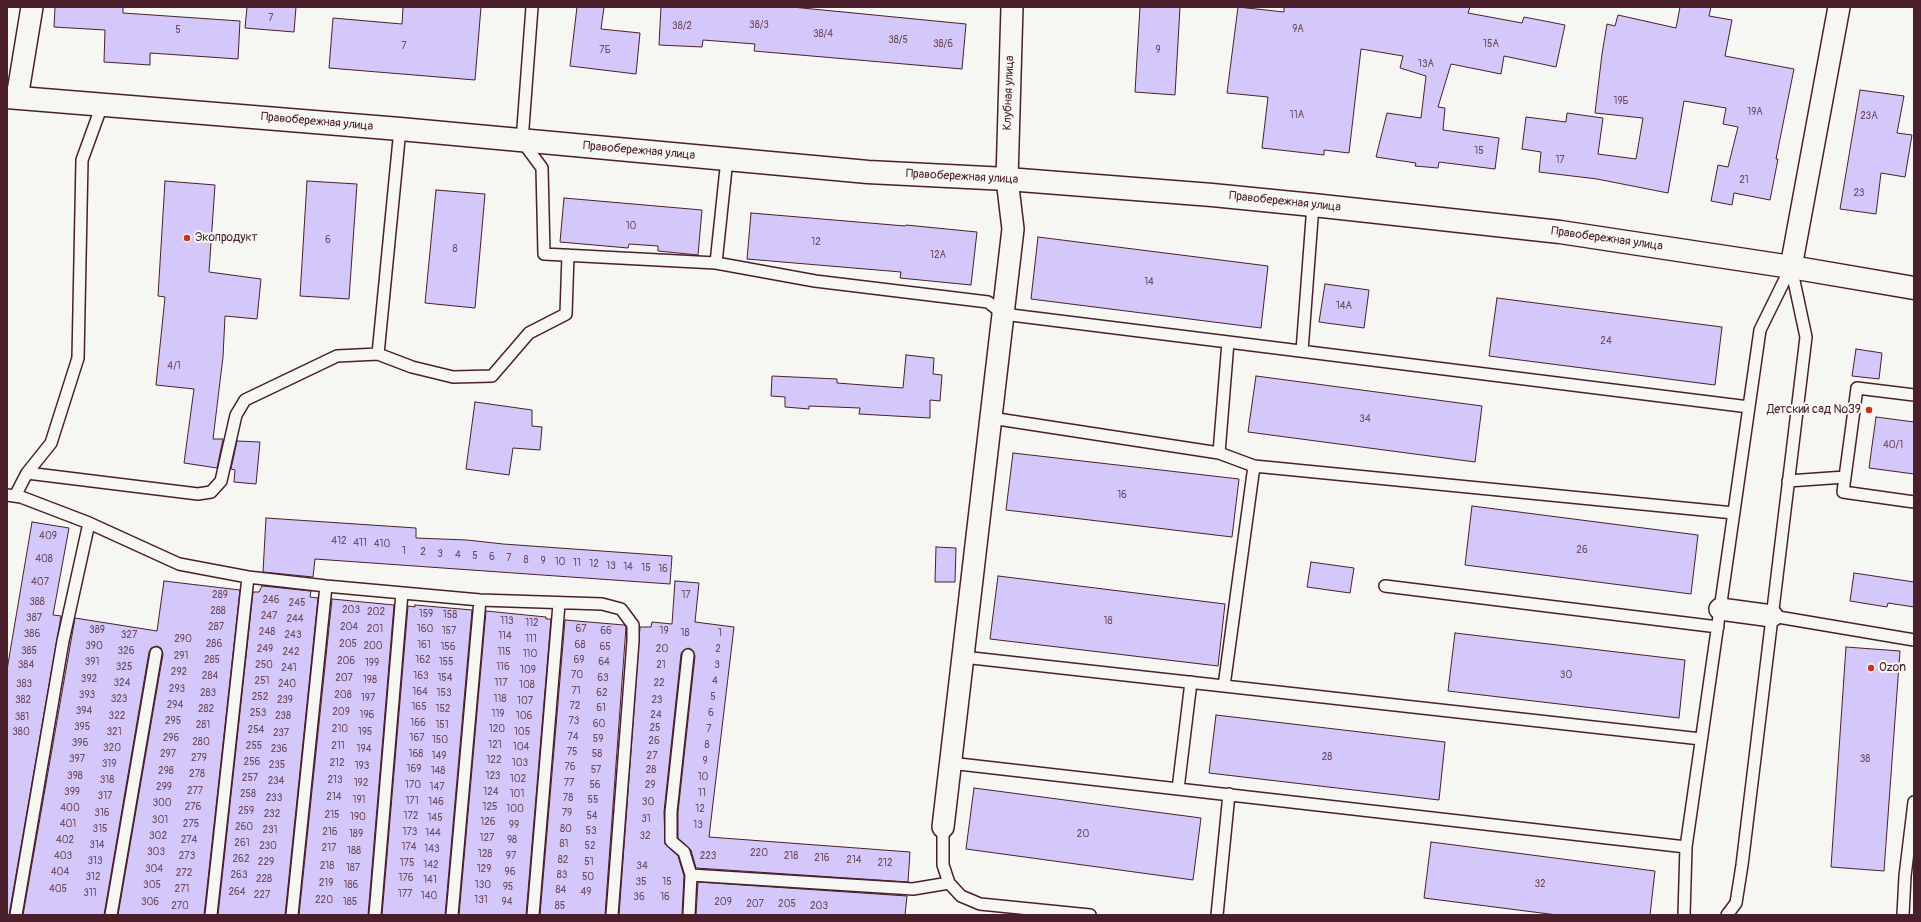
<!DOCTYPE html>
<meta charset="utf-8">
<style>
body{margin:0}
#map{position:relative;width:1921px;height:922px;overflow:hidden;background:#f6f6f2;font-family:Pangolin,sans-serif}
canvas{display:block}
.frame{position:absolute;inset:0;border:8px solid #4a1f2b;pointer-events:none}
</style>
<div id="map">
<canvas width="1921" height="922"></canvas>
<div class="frame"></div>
</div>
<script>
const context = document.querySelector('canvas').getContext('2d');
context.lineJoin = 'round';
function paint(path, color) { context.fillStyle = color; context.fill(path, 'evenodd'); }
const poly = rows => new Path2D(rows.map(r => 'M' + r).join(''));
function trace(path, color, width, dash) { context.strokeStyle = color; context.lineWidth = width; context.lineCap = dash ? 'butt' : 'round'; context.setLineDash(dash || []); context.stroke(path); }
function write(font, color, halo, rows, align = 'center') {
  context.font = font + ' Pangolin,sans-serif'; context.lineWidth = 4; context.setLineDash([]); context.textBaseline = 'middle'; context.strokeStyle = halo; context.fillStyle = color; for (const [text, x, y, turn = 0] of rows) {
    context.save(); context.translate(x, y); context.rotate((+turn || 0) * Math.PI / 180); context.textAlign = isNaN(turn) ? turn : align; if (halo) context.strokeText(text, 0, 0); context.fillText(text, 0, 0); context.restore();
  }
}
const building = poly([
 [55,7,123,7,123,13,240,21,238,59,150,53,150,65,104,62,105,30,54,27,55,7],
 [247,7,296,7,294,32,245,28,247,7],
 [403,7,481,7,475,80,329,68,333,18,402,24,403,7],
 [577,7,604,7,601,29,640,33,636,74,570,66,577,7],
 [661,7,792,7,966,24,962,69,754,51,755,44,703,40,702,47,659,45,661,7],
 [1140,7,1180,7,1175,95,1135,92,1140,7],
 [1238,7,1284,12,1284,7,1470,7,1468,13,1522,23,1524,17,1565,25,1556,67,1504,56,1501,74,1451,64,1438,107,1445,108,1443,130,1499,138,1495,169,1439,162,1438,168,1415,166,1416,163,1376,157,1387,113,1421,118,1426,76,1400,68,1403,56,1361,49,1349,153,1324,150,1324,155,1262,148,1268,97,1227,93,1238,7],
 [1680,7,1711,7,1709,16,1732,20,1725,56,1794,69,1776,159,1778,159,1770,200,1734,193,1732,205,1711,201,1718,165,1728,167,1738,127,1723,124,1726,108,1684,101,1668,193,1597,179,1539,172,1541,152,1522,149,1526,117,1566,122,1567,113,1603,118,1598,154,1636,159,1643,118,1595,113,1602,54,1607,24,1615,26,1618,15,1676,28,1680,7],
 [1860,90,1904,96,1897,133,1912,135,1905,177,1881,173,1876,214,1840,209,1860,90],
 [165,181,215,185,209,272,261,279,257,319,225,316,223,357,213,439,223,439,217,468,184,463,194,389,156,385,165,297,158,296,165,181],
 [307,181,357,184,349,299,300,296,307,181],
 [436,190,485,194,475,308,425,303,436,190],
 [564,198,702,210,698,255,658,251,658,246,629,244,628,248,560,242,564,198],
 [751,213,905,226,906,225,977,232,971,285,900,278,901,272,747,259,751,213],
 [1038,237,1268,266,1261,328,1031,299,1038,237],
 [1325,284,1369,290,1364,328,1319,322,1325,284],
 [1497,298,1722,327,1715,385,1489,356,1497,298],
 [1856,349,1882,353,1879,379,1852,376,1856,349],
 [906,355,934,358,933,374,942,375,940,401,930,400,930,418,859,414,860,408,809,406,809,409,785,407,785,397,771,396,772,376,837,379,837,383,903,388,906,355],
 [1256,376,1482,406,1475,462,1248,432,1256,376],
 [475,402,532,410,532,426,542,427,540,450,513,448,509,475,466,469,475,402],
 [1876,417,1914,422,1914,474,1869,468,1876,417],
 [237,441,260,442,256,484,234,482,235,470,231,469,237,441],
 [1013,453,1239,479,1232,537,1006,510,1013,453],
 [1472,506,1698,535,1691,594,1465,565,1472,506],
 [266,518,416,528,416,538,467,540,503,544,672,556,670,584,315,559,313,577,263,572,266,518],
 [32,522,69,528,53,615,61,616,9,915,7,915,7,670,32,522],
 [936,547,956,548,955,582,935,582,936,547],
 [1311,562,1354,568,1350,593,1307,587,1311,562],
 [1854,573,1914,582,1914,607,1888,603,1887,607,1850,601,1854,573],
 [998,576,1225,604,1218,666,990,639,998,576],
 [164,581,240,590,204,915,118,915,163,654,161,648,157,646,151,648,149,652,104,915,23,915,75,618,157,631,164,581],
 [675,581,699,583,695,622,734,627,709,837,910,852,908,882,696,868,691,850,678,838,678,812,695,656,692,650,688,648,683,651,681,654,664,812,665,844,678,856,684,876,682,915,619,915,640,627,651,627,652,622,672,624,675,581],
 [262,586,311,591,310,597,318,598,285,915,218,915,253,592,259,592,262,586],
 [332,599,394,605,368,915,299,915,332,599],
 [415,605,472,610,445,915,382,915,408,606,415,607,415,605],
 [486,611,546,617,546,619,551,619,526,915,459,915,486,611],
 [565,620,624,625,626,627,605,915,540,915,565,620],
 [1455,633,1685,660,1679,718,1448,691,1455,633],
 [1846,647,1900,651,1884,871,1831,867,1846,647],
 [1216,715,1445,742,1439,800,1209,773,1216,715],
 [974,788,1201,818,1193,880,966,849,974,788],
 [1431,842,1655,871,1650,915,1557,915,1424,898,1431,842],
 [698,882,907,896,905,915,696,915,698,882]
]);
paint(building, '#d4c7f9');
trace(building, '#4a1f2b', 1);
const lane = poly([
 [532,7,522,141,542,168,544,254,716,263,815,281,988,302,1003,314,1228,342],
 [400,129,378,354,412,367,453,377,492,376,529,333,566,314,568,255],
 [716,263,727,159],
 [1302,351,1313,205],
 [1914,395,1857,388,1843,492,1914,502],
 [991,418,1219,453,1254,466,1734,513],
 [1219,453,1228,342,1749,407],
 [27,473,198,494,211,492,221,481,236,415,245,400,337,356,378,354],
 [1788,481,1845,477],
 [7,495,21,497,89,523,179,564,248,577,326,586,480,600,602,604,621,609,633,625,633,641,612,915],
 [15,496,27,473,51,443,78,358,82,160,102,105],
 [1385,586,1718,627],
 [1772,616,1914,640],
 [688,655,671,812,671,841,684,852,691,875,689,915],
 [963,657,1701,739],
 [1224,686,1254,466],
 [950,763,1178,789,1191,682],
 [1178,789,1686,847],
 [943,827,943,865,949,883,961,896,980,904,1090,915],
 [691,875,913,889,949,883],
 [16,915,63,641,89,523],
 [111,915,156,653],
 [211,915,248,577],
 [292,915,326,586],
 [375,915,402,593],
 [452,915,480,600],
 [533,915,559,604],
 [1217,915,1229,794],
 [1684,915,1686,847,1760,330,1791,267],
 [1727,915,1736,903,1742,865,1806,337,1791,267],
 [1903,915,1905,876,1914,802]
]);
const street = poly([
 [17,98,32,7],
 [1791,267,1839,7],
 [1720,609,1772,616],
 [943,827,1013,229,1007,179,1012,7]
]);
const secondary = poly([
 [7,97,400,129,868,172,1007,179,1212,195,1313,205,1560,232,1791,267,1914,288]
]);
trace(lane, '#4a1f2b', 14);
trace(street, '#4a1f2b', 24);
trace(secondary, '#4a1f2b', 25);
trace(lane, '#f6f6f2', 11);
trace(street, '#f6f6f2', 21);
trace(secondary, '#f6f6f2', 22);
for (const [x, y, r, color] of [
 [187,238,4,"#c8321e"],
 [1869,410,4,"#c8321e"],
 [1871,668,4,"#c8321e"]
]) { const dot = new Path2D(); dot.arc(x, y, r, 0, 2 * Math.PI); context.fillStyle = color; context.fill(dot); trace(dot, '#f6f6f2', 1.5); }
write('10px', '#6c495e', null, [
 ["7",271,18],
 ["38/3",759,25],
 ["38/2",682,26],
 ["9А",1298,29],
 ["5",178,30],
 ["38/4",823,34],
 ["38/5",898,40],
 ["38/6",943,44],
 ["15А",1491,44],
 ["7",404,46],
 ["7Б",605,50],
 ["9",1158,50],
 ["13А",1426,64],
 ["19Б",1621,101],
 ["19А",1755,112],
 ["11А",1297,115],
 ["23А",1869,116],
 ["15",1479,151],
 ["17",1560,160],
 ["21",1744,180],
 ["23",1859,193],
 ["10",631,226],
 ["6",328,240],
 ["12",816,242],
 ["8",455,249],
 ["12А",938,255],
 ["14",1149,282],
 ["14А",1344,306],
 ["24",1606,341],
 ["4/1",174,366],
 ["34",1365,419],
 ["40/1",1893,445],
 ["16",1122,495],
 ["409",48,536],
 ["412",339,541],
 ["411",360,543],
 ["410",382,544],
 ["26",1582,550],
 ["1",404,551],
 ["2",423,552],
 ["3",440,554],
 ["4",458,555],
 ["5",475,556],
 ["6",492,557],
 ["7",509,558],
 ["408",44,559],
 ["8",526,560],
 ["9",543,561],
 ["10",560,562],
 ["11",577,563],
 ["12",594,564],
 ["13",611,566],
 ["14",628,567],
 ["15",646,568],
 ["16",663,569],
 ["407",40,582],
 ["289",220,595],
 ["17",686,595],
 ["246",271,600],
 ["388",37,602],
 ["245",297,603],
 ["203",351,610],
 ["288",218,611],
 ["202",376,612],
 ["159",426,614],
 ["158",450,615],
 ["247",269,616],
 ["387",34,618],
 ["244",295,619],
 ["113",507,621],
 ["18",1108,621],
 ["112",532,623],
 ["287",216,627],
 ["204",349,627],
 ["201",375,629],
 ["160",425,629],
 ["67",581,629],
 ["389",97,630],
 ["157",449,631],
 ["66",606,631],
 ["19",664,631],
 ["248",267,632],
 ["18",685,633],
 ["1",720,633],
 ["386",32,634],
 ["327",129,635],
 ["243",293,635],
 ["114",505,636],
 ["290",183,639],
 ["111",531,639],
 ["286",214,644],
 ["205",348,644],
 ["161",424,645],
 ["68",580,645],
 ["390",94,646],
 ["200",373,646],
 ["156",448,647],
 ["65",605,647],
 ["249",265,649],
 ["20",662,649],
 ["2",718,649],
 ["385",29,651],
 ["326",126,651],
 ["242",291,652],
 ["115",504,652],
 ["110",530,654],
 ["291",181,656],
 ["285",212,660],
 ["162",423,660],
 ["69",579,660],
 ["206",346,661],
 ["391",92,662],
 ["155",446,662],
 ["64",604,662],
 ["199",372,663],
 ["384",26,665],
 ["250",264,665],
 ["21",661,665],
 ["3",717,665],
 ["325",124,667],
 ["116",503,667],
 ["241",289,668],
 ["109",528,670],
 ["292",179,672],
 ["70",577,675],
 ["30",1566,675],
 ["284",210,676],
 ["163",421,676],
 ["207",344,678],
 ["154",445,678],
 ["63",603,678],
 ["392",89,679],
 ["198",370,680],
 ["251",262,681],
 ["4",715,681],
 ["324",122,683],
 ["117",501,683],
 ["22",659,683],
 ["383",24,684],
 ["240",287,684],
 ["108",527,685],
 ["293",177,689],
 ["71",576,691],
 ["164",420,692],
 ["283",208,693],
 ["153",444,693],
 ["62",602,693],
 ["393",87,695],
 ["208",343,695],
 ["252",260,697],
 ["5",713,697],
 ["197",368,698],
 ["323",119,699],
 ["118",500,699],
 ["382",23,700],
 ["239",285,700],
 ["23",657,700],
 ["107",525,701],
 ["294",175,705],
 ["72",575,706],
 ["165",419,707],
 ["61",601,708],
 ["282",206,709],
 ["152",443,709],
 ["394",84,711],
 ["209",341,712],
 ["253",258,713],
 ["6",711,713],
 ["119",498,714],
 ["196",367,715],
 ["24",656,715],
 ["322",117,716],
 ["238",283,716],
 ["106",524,716],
 ["381",22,717],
 ["295",173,721],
 ["73",574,721],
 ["166",418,723],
 ["60",599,724],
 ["281",203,725],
 ["151",442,725],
 ["395",82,727],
 ["25",655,728],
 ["210",340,729],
 ["120",497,729],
 ["7",709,729],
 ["254",256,730],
 ["380",21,732],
 ["321",114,732],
 ["195",365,732],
 ["105",522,732],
 ["237",281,733],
 ["74",573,737],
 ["296",171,738],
 ["167",417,738],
 ["59",598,739],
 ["150",440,740],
 ["26",654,741],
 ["280",201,742],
 ["396",80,743],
 ["121",495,745],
 ["8",707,745],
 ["255",254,746],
 ["211",338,746],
 ["104",521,747],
 ["320",112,748],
 ["236",279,749],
 ["194",364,749],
 ["75",572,752],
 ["297",168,754],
 ["168",416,754],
 ["58",597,754],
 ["149",439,756],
 ["27",652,756],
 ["28",1327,757],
 ["279",199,758],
 ["397",77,759],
 ["38",1865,759],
 ["122",494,760],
 ["9",705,761],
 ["256",252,762],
 ["212",337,763],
 ["103",520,763],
 ["319",109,764],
 ["235",277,765],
 ["193",362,766],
 ["76",570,767],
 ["169",414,769],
 ["57",596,770],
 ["28",651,770],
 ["298",166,771],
 ["148",438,771],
 ["278",197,774],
 ["398",75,776],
 ["123",493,776],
 ["10",703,777],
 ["257",250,778],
 ["102",518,779],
 ["318",107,780],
 ["213",335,780],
 ["234",276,781],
 ["192",361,783],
 ["77",569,783],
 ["170",413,785],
 ["56",595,785],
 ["29",650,785],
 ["299",164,787],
 ["147",437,787],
 ["277",195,791],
 ["399",72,792],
 ["124",491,792],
 ["11",702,793],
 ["258",248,794],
 ["101",517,794],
 ["317",105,796],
 ["214",334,797],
 ["233",274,798],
 ["78",568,798],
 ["191",359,800],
 ["55",593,800],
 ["171",412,801],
 ["146",436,802],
 ["30",648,802],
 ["300",162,803],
 ["276",193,807],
 ["125",490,807],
 ["400",70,808],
 ["100",515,809],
 ["12",700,809],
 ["259",246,811],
 ["316",102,813],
 ["79",567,813],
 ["232",272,814],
 ["215",332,815],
 ["172",411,816],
 ["54",592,816],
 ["190",358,817],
 ["145",435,818],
 ["31",646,819],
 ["301",160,820],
 ["126",488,822],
 ["401",68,824],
 ["275",191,824],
 ["99",514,825],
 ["13",698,825],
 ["260",244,827],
 ["315",100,829],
 ["80",566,829],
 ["231",270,830],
 ["53",591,831],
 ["216",330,832],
 ["173",410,832],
 ["144",433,833],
 ["189",356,834],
 ["20",1083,834],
 ["302",158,836],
 ["32",645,836],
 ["127",487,838],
 ["402",65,840],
 ["274",189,840],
 ["98",512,840],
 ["261",242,843],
 ["81",564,844],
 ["314",97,845],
 ["230",268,846],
 ["52",590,846],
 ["174",409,847],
 ["217",329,848],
 ["143",432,849],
 ["188",354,851],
 ["303",156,852],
 ["220",759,853],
 ["128",485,854],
 ["403",63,856],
 ["273",187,856],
 ["97",511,856],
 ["223",708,856],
 ["218",791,856],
 ["216",822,858],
 ["262",241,859],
 ["82",563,860],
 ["214",854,860],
 ["313",95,861],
 ["229",266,862],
 ["51",589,862],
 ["175",407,863],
 ["212",885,863],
 ["142",431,865],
 ["218",327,866],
 ["34",642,866],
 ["187",353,868],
 ["304",154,869],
 ["129",484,869],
 ["404",60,872],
 ["96",510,872],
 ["272",184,873],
 ["263",239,875],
 ["83",562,875],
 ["312",93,877],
 ["50",588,877],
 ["176",406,878],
 ["228",264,879],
 ["141",430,880],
 ["35",641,882],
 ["15",667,882],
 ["219",326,883],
 ["32",1540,884],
 ["305",152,885],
 ["186",351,885],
 ["130",483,885],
 ["95",508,887],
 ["405",58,889],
 ["271",182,889],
 ["84",561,890],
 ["264",237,892],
 ["49",586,892],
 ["311",90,893],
 ["177",405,894],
 ["227",262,895],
 ["140",429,896],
 ["36",639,897],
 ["16",665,897],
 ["220",324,900],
 ["131",481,900],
 ["306",150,902],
 ["185",350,902],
 ["94",507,902],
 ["209",723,902],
 ["207",755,904],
 ["205",787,904],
 ["270",180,906],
 ["85",560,906],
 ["203",819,906]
]);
write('12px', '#4a1f2b', '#f6f6f2', [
 ["Клубная улица",1009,93,-88],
 ["Правобережная улица",317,122,5],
 ["Правобережная улица",639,151,5],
 ["Правобережная улица",962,177,3],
 ["Правобережная улица",1285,202,6],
 ["Правобережная улица",1607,239,8]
]);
write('12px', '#4a1f2b', '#f6f6f2', [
 ["Экопродукт",195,238],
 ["Детский сад №39",1861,410,"right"],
 ["Ozon",1879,668]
], 'left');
</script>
